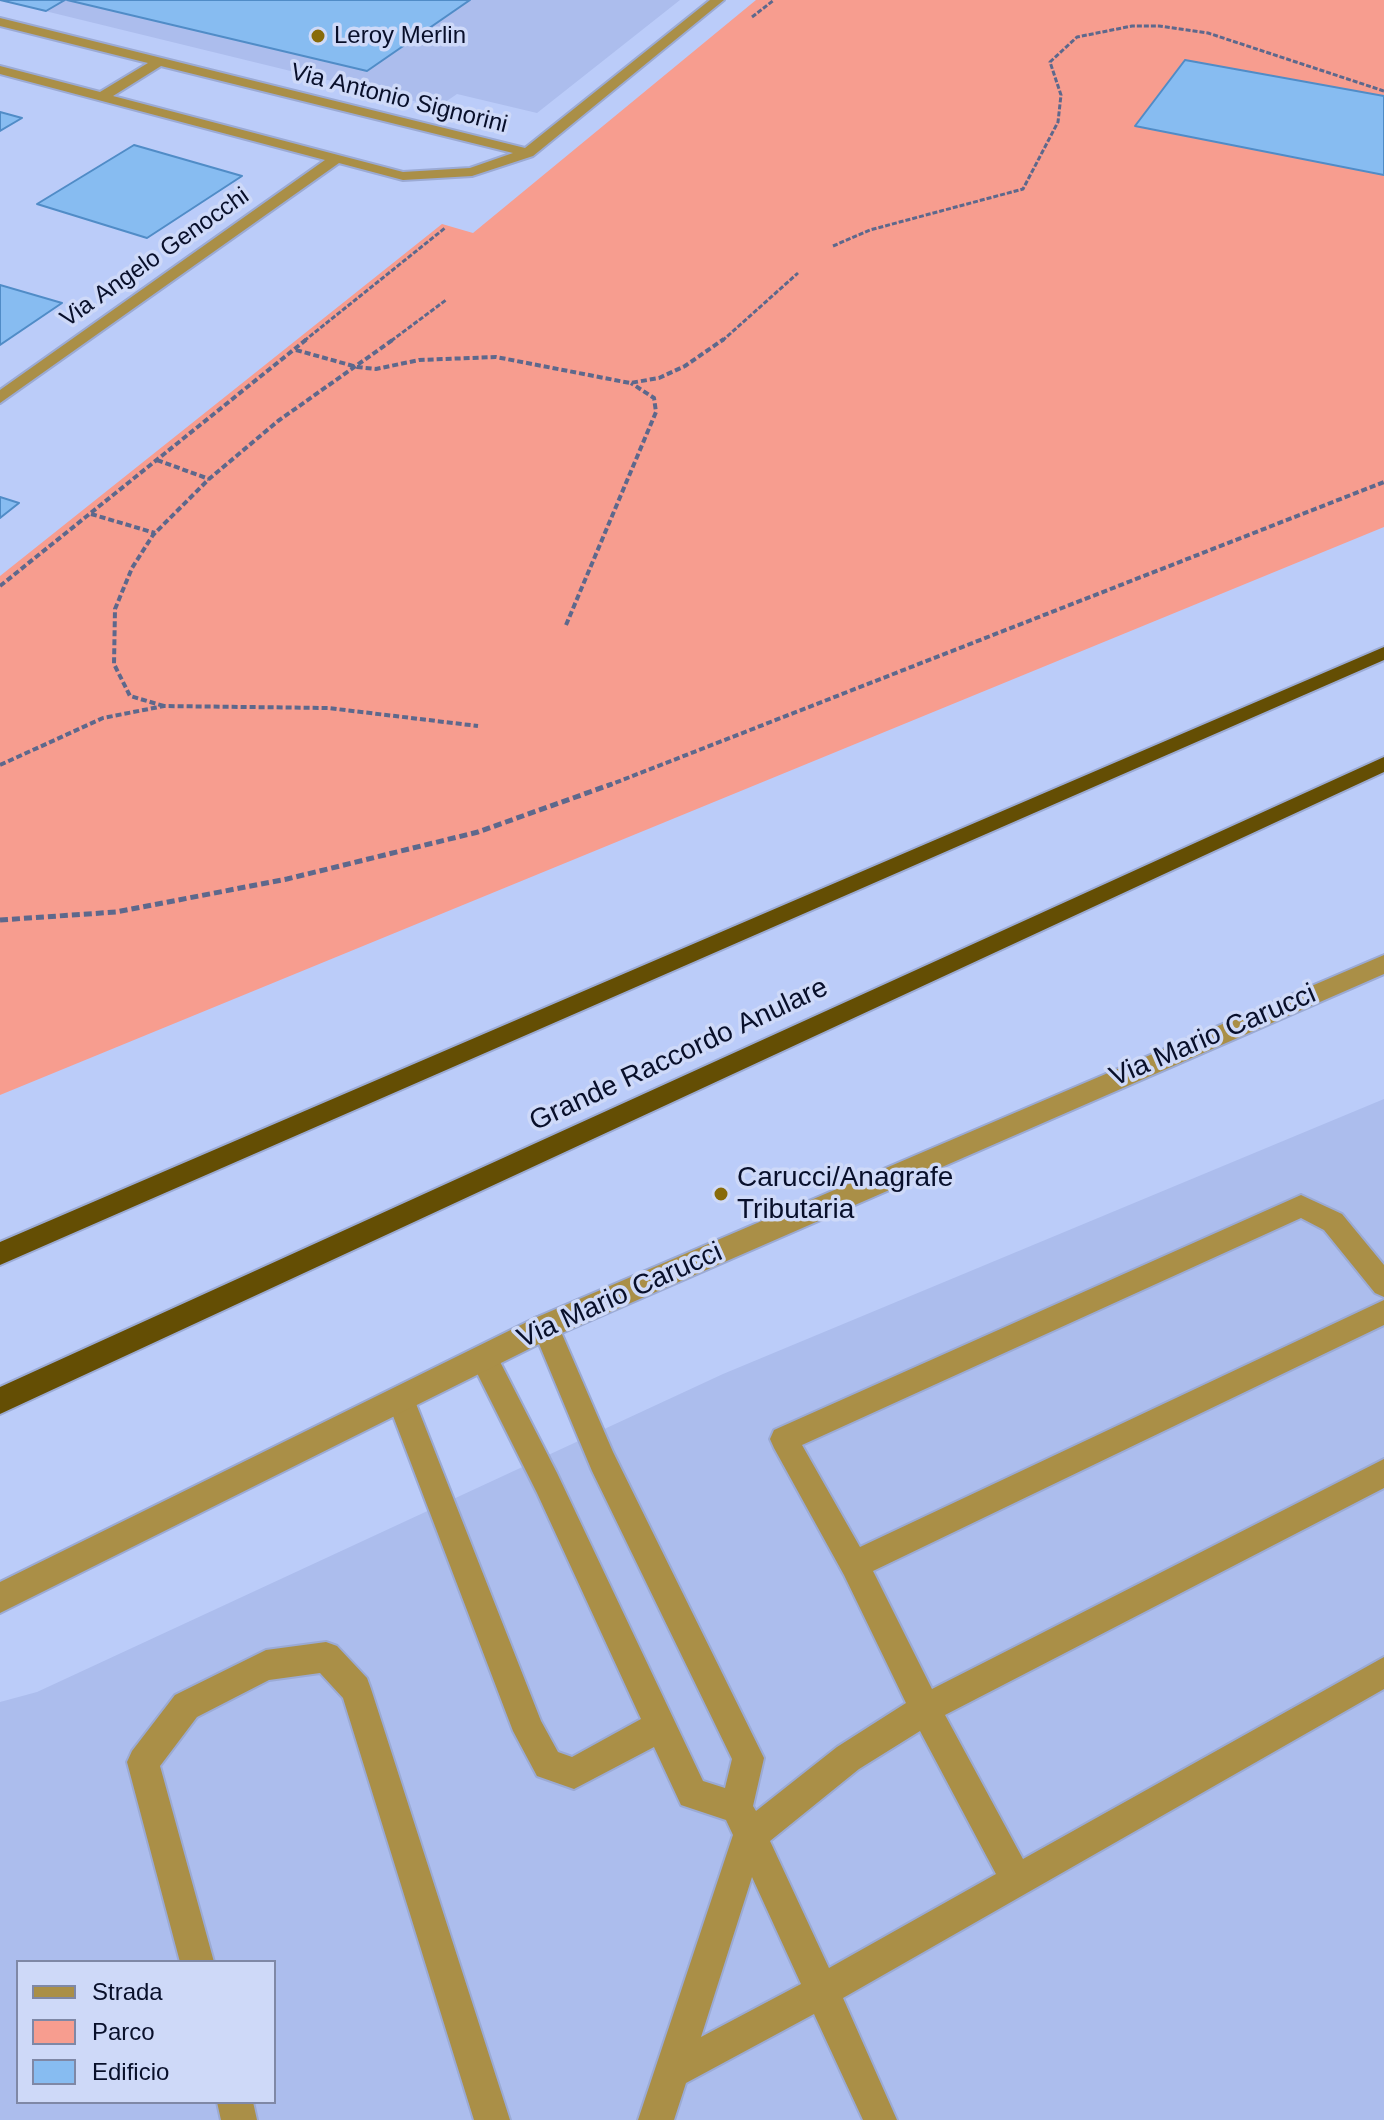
<!DOCTYPE html>
<style>
body{margin:0}
#map{position:relative;width:1384px;height:2120px;overflow:hidden;background:#bbccf9;font-family:Helvetica,sans-serif}
canvas{display:block}
.legend{position:absolute;left:16px;top:1960px;width:260px;height:144px;box-sizing:border-box;background:#ced9f8;border:2px solid #7f88a6;margin:0;padding:10px 14px;list-style:none;font-size:24px;color:#080f2a}
.legend li{display:flex;align-items:center;gap:16px;height:40px}
.legend b{width:40px;border:2px solid #7f88a6}
</style>
<div id="map">
<canvas width="1384" height="2120"></canvas>
<ul class="legend">
<li><b style="height:10px;background:#aa8f47"></b>Strada</li>
<li><b style="height:22px;background:#f79d8f"></b>Parco</li>
<li><b style="height:22px;background:#87bcf1"></b>Edificio</li>
</ul>
</div>
<script>
const context = document.querySelector('canvas').getContext('2d');
context.lineJoin = 'round';
function paint(path, color) { context.fillStyle = color; context.fill(path, 'evenodd'); }
const poly = rows => new Path2D(rows.map(r => 'M' + r).join(''));
function trace(path, color, width, dash) { context.strokeStyle = color; context.lineWidth = width; context.lineCap = dash ? 'butt' : 'round'; context.setLineDash(dash || []); context.stroke(path); }
function write(font, color, halo, rows, align = 'center') {
  context.font = font + ' Helvetica,sans-serif'; context.lineWidth = 7; context.setLineDash([]); context.textBaseline = 'middle'; context.strokeStyle = halo; context.fillStyle = color; for (const [text, x, y, turn = 0] of rows) {
    context.save(); context.translate(x, y); context.rotate((+turn || 0) * Math.PI / 180); context.textAlign = isNaN(turn) ? turn : align; if (halo) context.strokeText(text, 0, 0); context.fillText(text, 0, 0); context.restore();
  }
}
paint(poly([
 [0,0,680,0,537,113,457,94,438,107],
 [1384,1099,1384,2120,0,2120,0,1702,37,1692,723,1374],
 [18,1962,274,1962,274,2102,18,2102]
]), '#acbded');
paint(poly([
 [756,0,1384,0,1384,527,0,1095,0,576,442,224,473,233]
]), '#f79d8f');
const building = poly([
 [0,0,65,0,46,11,0,0],
 [67,0,470,0,367,71,67,0],
 [1185,60,1384,96,1384,175,1135,126,1185,60],
 [0,112,22,118,0,131,0,112],
 [134,145,242,176,147,238,37,204,134,145],
 [0,285,62,303,0,345,0,285],
 [0,497,19,503,0,518,0,497]
]);
paint(building, '#87bcf1');
trace(building, '#508cc7', 2);
const service = poly([
 [1301,1195,1342,1214,1384,1265,1384,1297,1375,1293,1324,1230,1301,1218,802,1445,860,1547,1384,1300,1384,1325,873,1571,932,1689,1384,1459,1384,1488,945,1715,1023,1859,1384,1657,1384,1689,843,1998,897,2120,863,2120,814,2014,686,2083,674,2120,638,2120,733,1835,726,1820,681,1805,654,1747,574,1789,537,1776,513,1731,387,1400,391,1391,401,1387,411,1391,541,1721,558,1752,572,1757,641,1719,537,1493,470,1359,474,1350,484,1347,494,1350,557,1473,703,1781,725,1788,732,1759,592,1471,532,1327,535,1318,545,1315,555,1318,613,1452,764,1758,753,1806,756,1811,837,1747,906,1703,844,1575,774,1448,770,1439,774,1430,1301,1195],
 [920,1731,996,1874,829,1968,770,1841,859,1769,920,1731],
 [752,1877,801,1984,701,2037,752,1877],
 [326,1642,337,1646,367,1678,371,1689,510,2120,474,2120,343,1698,320,1673,269,1680,197,1717,160,1766,214,1962,180,1962,127,1762,132,1751,175,1695,266,1650,326,1642],
 [217,2102,253,2102,257,2120,221,2120,217,2102]
]);
const minor = poly([
 [710,0,724,0,533,156,472,176,403,180,339,163,0,403,0,390,325,160,0,74,0,66,100,92,148,63,0,26,0,18,525,148,710,0],
 [161,66,513,153,470,168,403,172,113,96,161,66],
 [1384,955,1384,974,555,1336,0,1613,0,1582,535,1318,1384,955]
]);
const motorway = poly([
 [1384,647,1384,660,0,1265,0,1242,1384,647],
 [1384,757,1384,772,0,1414,0,1387,1384,757]
]);
trace(service, '#9baad4', 4);
trace(minor, '#9baad4', 4);
trace(motorway, '#9baad4', 4);
trace(poly([
 [752,17,774,0],
 [833,246,870,230,1023,189,1058,122,1061,95,1050,62,1077,37,1132,26,1159,26,1208,33,1384,91],
 [304,341,445,228],
 [391,341,446,300],
 [722,341,798,273]
]), '#5d688c', 3, [5, 2]);
trace(poly([
 [296,350,357,367,376,369,419,360,496,357,630,383,659,378,685,366,724,339],
 [157,460,209,479],
 [91,514,155,533],
 [0,586,307,339],
 [566,625,656,412,654,398,631,383],
 [164,706,130,696,114,664,115,609,132,568,153,535,209,479,278,421,394,339],
 [0,765,103,718,164,706,328,708,478,726],
 [607,786,1384,482]
]), '#5d688c', 4, [6, 3]);
trace(poly([
 [0,920,116,912,287,879,478,832,612,784]
]), '#5d688c', 5, [8, 4]);
paint(service, '#aa8f47');
paint(minor, '#aa8f47');
paint(motorway, '#644e04');
for (const [x, y, r, color] of [
 [318,36,8,"#886b0a"],
 [721,1194,8,"#886b0a"]
]) { const dot = new Path2D(); dot.arc(x, y, r, 0, 2 * Math.PI); context.fillStyle = color; context.fill(dot); trace(dot, '#ced9f8', 3); }
write('24px', '#080f2a', '#ced9f8', [
 ["Leroy Merlin",334,36]
], 'left');
write('24px', '#080f2a', '#ced9f8', [
 ["Via Antonio Signorini",399,99,14],
 ["Via Angelo Genocchi",155,258,-35]
]);
write('28px', '#080f2a', '#ced9f8', [
 ["Via Mario Carucci",1213,1036,-23],
 ["Grande Raccordo Anulare",679,1055,-25],
 ["Via Mario Carucci",620,1296,-24]
]);
write('28px', '#080f2a', '#ced9f8', [
 ["Carucci/Anagrafe",737,1178],
 ["Tributaria",737,1210]
], 'left');
</script>
